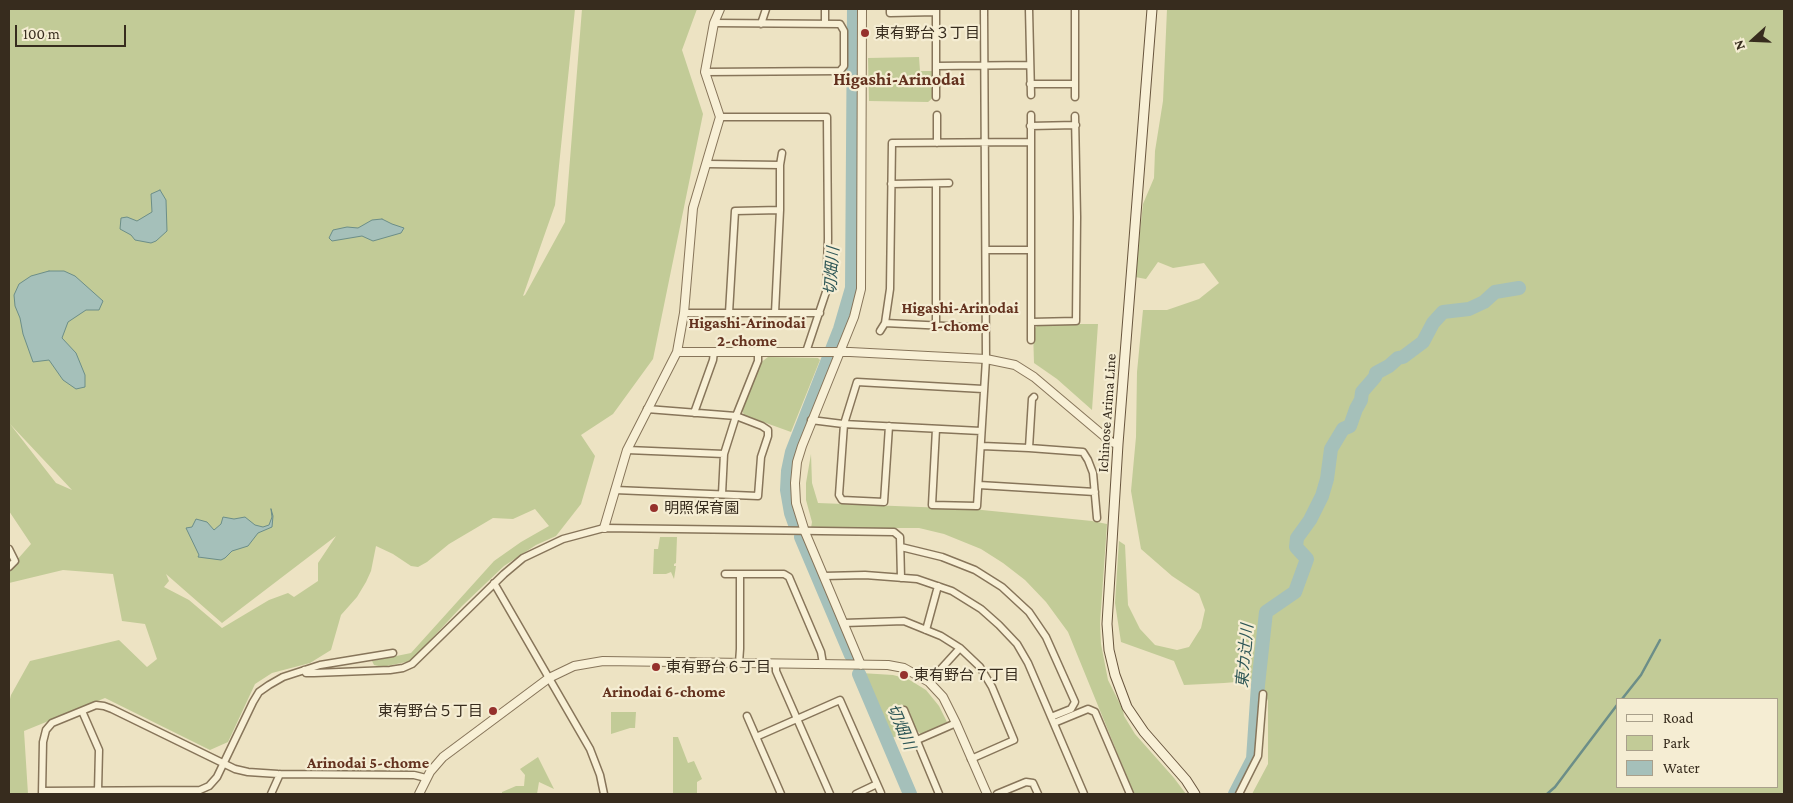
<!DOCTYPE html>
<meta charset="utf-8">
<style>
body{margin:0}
#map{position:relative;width:1793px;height:803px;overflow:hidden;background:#ede3c3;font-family:"Crimson Pro",serif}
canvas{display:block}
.frame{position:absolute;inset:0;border:10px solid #372c1e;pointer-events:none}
.legend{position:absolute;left:1616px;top:698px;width:162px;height:90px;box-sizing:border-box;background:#f5edd3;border:1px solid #a9a08b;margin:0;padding:6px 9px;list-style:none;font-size:15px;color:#372c1e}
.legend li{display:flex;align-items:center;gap:10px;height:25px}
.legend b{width:25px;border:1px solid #a9a08b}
.north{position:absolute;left:1728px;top:15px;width:50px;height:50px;-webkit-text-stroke:4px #f5edd3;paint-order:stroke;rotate:250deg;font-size:14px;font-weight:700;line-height:20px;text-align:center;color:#372c1e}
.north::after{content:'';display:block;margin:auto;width:18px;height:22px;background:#372c1e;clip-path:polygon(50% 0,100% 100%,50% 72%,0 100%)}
.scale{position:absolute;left:15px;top:25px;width:111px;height:22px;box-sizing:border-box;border:2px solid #372c1e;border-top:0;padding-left:6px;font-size:15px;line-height:18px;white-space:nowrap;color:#372c1e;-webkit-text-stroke:4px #f5edd3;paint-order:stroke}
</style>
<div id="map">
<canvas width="1793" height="803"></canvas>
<div class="frame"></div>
<ul class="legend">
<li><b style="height:6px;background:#f8f0d6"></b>Road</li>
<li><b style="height:14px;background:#c2cb97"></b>Park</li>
<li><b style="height:14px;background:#a5c0ba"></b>Water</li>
</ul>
<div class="north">N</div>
<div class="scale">100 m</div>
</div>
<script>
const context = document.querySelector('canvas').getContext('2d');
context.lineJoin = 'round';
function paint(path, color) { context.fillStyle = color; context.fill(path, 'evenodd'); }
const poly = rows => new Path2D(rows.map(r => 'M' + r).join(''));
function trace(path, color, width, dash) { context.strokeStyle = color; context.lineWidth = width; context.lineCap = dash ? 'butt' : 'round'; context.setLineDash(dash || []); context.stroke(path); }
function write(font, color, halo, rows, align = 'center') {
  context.font = font + ' "Crimson Pro","Noto Sans JP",serif'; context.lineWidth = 4.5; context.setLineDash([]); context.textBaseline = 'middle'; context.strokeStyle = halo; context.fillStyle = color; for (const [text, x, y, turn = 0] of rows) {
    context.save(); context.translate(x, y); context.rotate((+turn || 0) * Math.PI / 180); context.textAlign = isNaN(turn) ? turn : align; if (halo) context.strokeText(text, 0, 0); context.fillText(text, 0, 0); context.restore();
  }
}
paint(poly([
 [9,9,575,9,555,205,523,296,525,295,565,222,582,9,697,9,682,50,703,114,653,359,613,414,581,435,595,456,581,504,556,536,536,545,504,566,462,606,411,661,382,667,374,665,372,661,411,653,494,561,521,542,549,526,535,509,513,519,493,518,449,544,427,562,418,567,411,566,393,554,376,546,371,571,366,582,357,597,341,615,331,650,310,663,272,673,255,684,228,742,210,750,105,698,24,731,28,794,9,794,9,703,11,695,30,661,119,640,147,667,157,659,145,624,122,621,113,574,63,570,9,583,9,569,31,544,9,511],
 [10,424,72,490,56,483],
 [336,536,318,563,318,581,294,597,288,593,269,600,222,628,189,600,164,587,169,581,166,574,222,623],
 [1167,9,1784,9,1784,794,1252,794,1268,764,1268,701,1263,689,1249,681,1224,683,1184,685,1174,661,1121,642,1115,603,1119,541,1125,545,1128,605,1140,629,1155,645,1177,650,1189,647,1201,628,1205,610,1199,594,1172,576,1141,549,1131,491,1136,437,1137,372,1143,310,1167,310,1199,299,1219,283,1204,263,1173,268,1158,262,1146,279,1135,277,1143,204,1154,178,1155,151,1163,101],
 [1617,699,1777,699,1777,787,1617,787],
 [919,57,920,71,933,71,934,97,928,102,869,101,868,58],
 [1039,324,1098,324,1092,410,1057,379,1034,363,1033,330],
 [768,357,818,358,820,360,791,432,744,415,742,410,760,363],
 [811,454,812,483,818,503,972,509,1092,521,1107,524,1100,623,1101,644,1108,680,1123,710,1124,716,1135,734,1174,778,1186,794,1134,794,1068,632,1046,602,1025,580,1003,563,981,549,944,534,919,528,811,528,812,522,806,500,806,483],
 [660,537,677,537,676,563,674,564,674,566,676,566,674,579,671,572,666,574,653,574,654,549,658,549],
 [861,673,893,675,908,679,926,690,939,706,947,722,921,734,915,729,889,739],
 [611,712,636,712,635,728,630,728,611,734],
 [673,737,678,737,688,763,694,761,702,779,697,782,697,794,673,794],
 [538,757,554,789,539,782,537,794,502,794,502,792,516,786,524,786,525,775,520,769]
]), '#c2cb97');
const water = poly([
 [160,190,166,200,167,231,156,241,151,243,135,240,131,235,120,229,121,218,127,217,137,221,152,212,151,194,160,190],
 [382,219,392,224,404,228,401,233,373,241,362,236,332,241,329,238,333,230,347,227,358,228,372,220,382,219],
 [49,271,64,271,75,276,103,301,99,310,86,310,68,322,62,338,76,353,85,375,85,387,76,389,63,380,49,360,33,362,23,334,20,318,15,306,14,295,19,284,31,276,49,271],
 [271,509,273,516,272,527,258,533,248,546,232,551,225,558,221,560,198,557,199,555,186,528,192,527,196,519,207,522,214,530,221,524,223,517,234,519,245,517,255,525,263,527,269,525,272,517,271,509]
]);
paint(water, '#a5c0ba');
trace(water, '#6c8e88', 1);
trace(poly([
 [1622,699,1641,675,1660,640],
 [1547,794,1555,787,1617,705]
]), '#6c8e88', 2.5);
trace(poly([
 [795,524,791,513,787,490,788,471,792,452,840,329,852,288,854,9],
 [801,537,851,655],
 [859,674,910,794],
 [1235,794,1253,759,1258,685,1266,612,1295,592,1307,559,1296,547,1297,538,1310,520,1322,496,1327,479,1331,449,1343,429,1350,426,1356,409,1361,400,1362,392,1375,377,1376,373,1389,366,1398,358,1403,357,1423,342,1433,323,1443,312,1469,309,1484,302,1495,292,1519,288]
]), '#a5c0ba', 14);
const minor = poly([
 [825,9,825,24],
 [890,9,890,13,936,12],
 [1029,9,1031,95],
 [761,24,766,9],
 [937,66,1030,65],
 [705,72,840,71,844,66,844,31,840,24,714,23],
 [1030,84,1075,84],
 [936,97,936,9],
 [1075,97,1075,9],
 [937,115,937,143],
 [1031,115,1031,340],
 [720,117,827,117,828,239,826,292,806,352],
 [1030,126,1076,125],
 [708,164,780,165,780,210],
 [780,165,782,153],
 [891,184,949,183],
 [936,184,936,326],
 [986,250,1030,250],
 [684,313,820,313],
 [729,313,735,211,780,210,775,313],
 [1031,322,1076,321,1077,217,1075,116],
 [885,323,986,328],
 [880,331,885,323,890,289,892,143,1030,142],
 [694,413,713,360,714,352],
 [811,420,843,424,981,431],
 [889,426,884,502,842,500,839,495,844,424,857,382,983,389],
 [936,429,932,505,977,506,986,359,984,9],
 [982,446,1029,448,1083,452,1088,460,1093,473,1097,518],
 [1029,448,1032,399,1034,397],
 [627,450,724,454],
 [979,485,1095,492],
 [615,490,758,496,761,457,768,436,768,430,762,426,736,416,647,409],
 [722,494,724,454,736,416,758,361,758,352],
 [901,547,942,557,975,570,1002,587,1029,612,1046,637,1075,702,1071,709,1051,717],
 [9,549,15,561,9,567],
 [725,574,784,574,789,577,821,652,823,664],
 [824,576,865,575,917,579,952,591,981,609,999,625,1017,644,1028,663,1084,794],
 [494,583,590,749,600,775,604,794],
 [844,623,904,621,941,636,960,648,980,667,992,687,1014,740,971,759],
 [926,630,938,586],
 [739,663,740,649,740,574],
 [776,664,776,671,830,794],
 [304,670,306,673,314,673,390,670,403,668,412,664,504,574,523,558,563,539,604,528,894,532,900,537,901,578],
 [929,682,960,648],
 [904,710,939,794],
 [82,711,99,750,98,791],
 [747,716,781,794],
 [1054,723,1088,709,1095,712,1130,794],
 [756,737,840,700,881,793],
 [917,740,956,723],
 [42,791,200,790,209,786,217,777,253,702,259,692,269,685,283,677,320,665,393,653],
 [42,794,43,742,46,730,52,723,96,705,104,706,112,709,235,769,248,772,278,774,414,775,426,778],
 [271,794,280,774],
 [856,794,877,784],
 [997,794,1026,782,1033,783,1038,794],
 [1239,794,1258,756,1263,694]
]);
const tertiary = poly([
 [677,352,850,352,986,359,1015,365,1034,377,1111,442,1118,444],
 [604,528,627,450,677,352,684,313,693,208,720,117,705,72,714,23,720,9],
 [861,665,805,532,796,503,795,483,797,462,802,446,854,317,861,289,862,9],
 [419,794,430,772,443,757,549,678,574,666,603,661,888,665,904,668,929,682,943,697,956,723,987,794]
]);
const secondary = poly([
 [1152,9,1118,444,1107,624,1109,650,1115,675,1127,707,1144,732,1186,780,1195,794]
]);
trace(minor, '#87755a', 9);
trace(tertiary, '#87755a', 10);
trace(secondary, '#69563e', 11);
trace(minor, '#f8f0d6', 6);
trace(tertiary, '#f8f0d6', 8);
trace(secondary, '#f8f0d6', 9);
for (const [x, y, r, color] of [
 [865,33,5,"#95312c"],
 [654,508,5,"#95312c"],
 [656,667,5,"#95312c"],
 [904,675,5,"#95312c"],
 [493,711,5,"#95312c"]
]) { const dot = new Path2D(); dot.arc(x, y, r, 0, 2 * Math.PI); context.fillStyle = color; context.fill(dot); trace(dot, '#f5edd3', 2); }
write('15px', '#372c1e', '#f5edd3', [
 ["東有野台３丁目",875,33],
 ["明照保育園",664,508],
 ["東有野台６丁目",666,667],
 ["東有野台７丁目",914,675],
 ["東有野台５丁目",483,711,"right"]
], 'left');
write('15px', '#372c1e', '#f5edd3', [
 ["Ichinose Arima Line",1107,413,-86]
]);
write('italic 16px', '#2e5757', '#f5edd3', [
 ["切畑川",832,271,-86],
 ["東カ辻川",1245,656,-85],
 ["切畑川",901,727,67]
]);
write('bold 16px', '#63311e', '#f5edd3', [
 ["Higashi-Arinodai",960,308],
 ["1-chome",960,326],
 ["Higashi-Arinodai",747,323],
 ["2-chome",747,341],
 ["Arinodai 6-chome",664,692],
 ["Arinodai 5-chome",368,763]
]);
write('bold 18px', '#63311e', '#f5edd3', [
 ["Higashi-Arinodai",899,79]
]);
</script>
